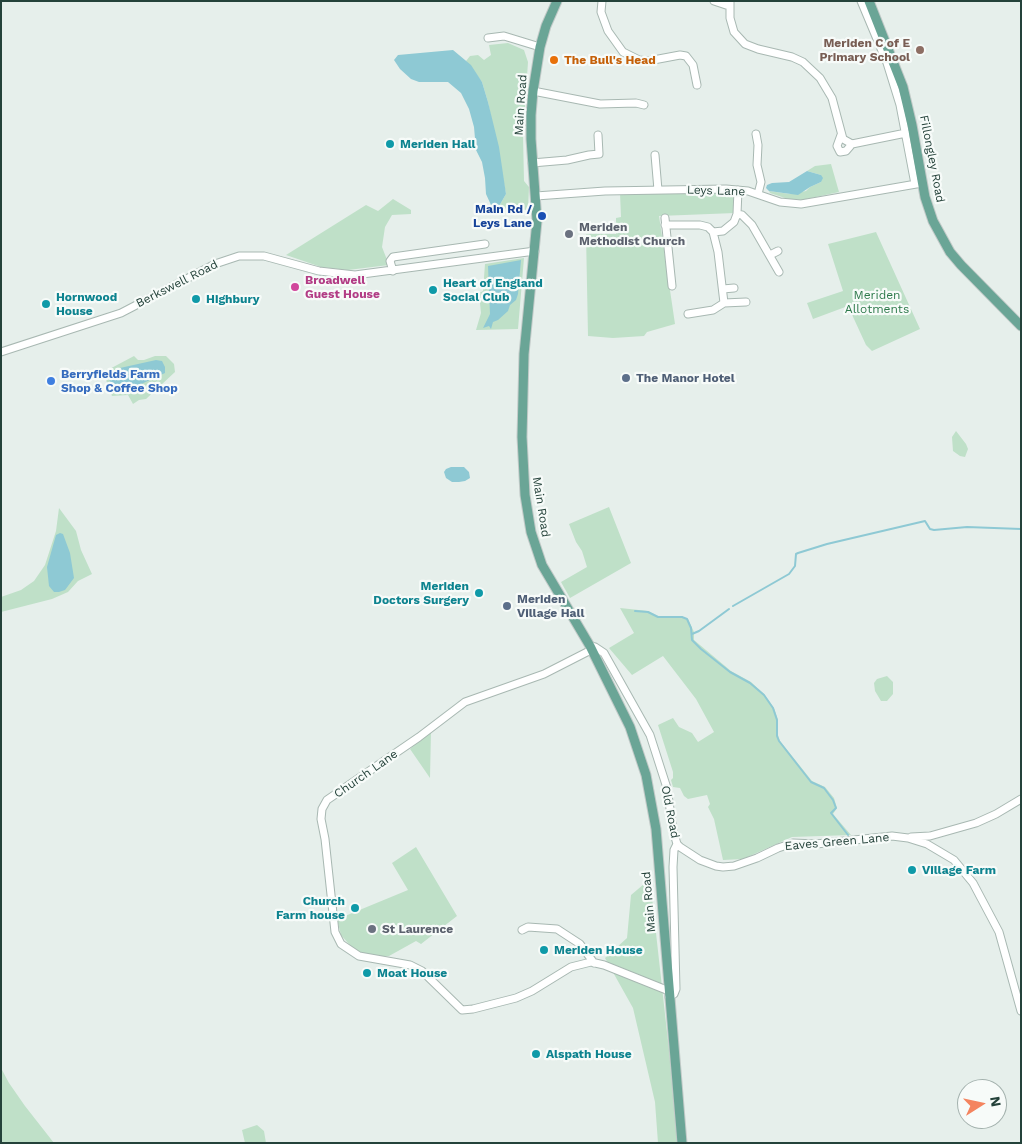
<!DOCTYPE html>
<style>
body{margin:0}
#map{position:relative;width:1022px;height:1144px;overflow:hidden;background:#e6efeb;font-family:"Work Sans",sans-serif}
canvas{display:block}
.frame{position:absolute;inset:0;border:2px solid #24423a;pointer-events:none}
.north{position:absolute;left:957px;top:1079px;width:50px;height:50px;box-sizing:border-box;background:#f7fbf9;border:1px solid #a3b1ad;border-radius:50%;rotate:80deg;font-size:14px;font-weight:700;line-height:20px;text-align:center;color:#24423a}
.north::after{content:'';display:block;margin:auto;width:18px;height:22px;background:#f4845f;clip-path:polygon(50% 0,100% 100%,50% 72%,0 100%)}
</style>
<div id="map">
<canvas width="1022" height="1144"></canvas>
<div class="frame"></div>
<div class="north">N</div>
</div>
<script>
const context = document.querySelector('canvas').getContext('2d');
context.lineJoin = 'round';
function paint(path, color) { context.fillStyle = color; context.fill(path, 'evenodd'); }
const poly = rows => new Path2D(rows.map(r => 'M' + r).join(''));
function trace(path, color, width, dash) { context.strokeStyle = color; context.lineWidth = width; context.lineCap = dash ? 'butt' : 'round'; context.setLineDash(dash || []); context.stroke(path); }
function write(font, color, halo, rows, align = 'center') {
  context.font = font + ' "Work Sans",sans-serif'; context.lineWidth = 4.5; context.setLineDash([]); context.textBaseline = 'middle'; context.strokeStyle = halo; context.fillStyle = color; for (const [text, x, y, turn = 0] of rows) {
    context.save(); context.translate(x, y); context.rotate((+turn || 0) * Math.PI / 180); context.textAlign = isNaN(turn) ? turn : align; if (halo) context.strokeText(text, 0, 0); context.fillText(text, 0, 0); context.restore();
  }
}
paint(poly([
 [508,43,524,50,528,62,523,135,524,181,529,187,528,210,498,208,506,194,488,102,482,82,466,61,470,56,478,55,484,60,491,55,489,45],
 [831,164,839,192,802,200,788,199,770,193,769,191,790,194,806,191,810,187,821,182,821,175,807,171,815,166],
 [728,192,734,196,735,213,659,216,675,324,647,332,644,336,613,338,588,336,586,234,616,234,616,218,621,217,620,193],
 [393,199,411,210,411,214,392,215,385,227,382,247,389,265,348,270,321,267,286,255,366,205,378,211],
 [876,232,920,329,872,351,866,345,848,306,813,319,807,303,843,291,828,244],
 [524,258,518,329,476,330,481,313,479,293,483,291,485,264],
 [134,356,138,360,144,360,155,356,166,356,174,364,175,372,146,399,139,400,133,404,128,395,112,396,106,380,102,373],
 [956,431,966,444,968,449,965,457,960,456,953,451,952,437],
 [609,507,631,563,570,598,561,582,587,567,582,551,576,542,569,524],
 [59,508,76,531,81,550,92,574,78,581,68,592,52,599,1,612,1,597,21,590,34,581,45,565,56,531],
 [620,608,648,611,658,616,682,617,688,619,694,632,694,640,731,671,751,682,764,694,774,708,778,720,778,735,780,741,812,781,825,787,834,798,837,808,833,814,851,835,792,837,743,859,723,860,714,819,708,807,710,804,707,795,688,799,684,796,680,788,673,787,671,780,673,778,673,772,658,725,673,718,679,727,692,733,698,742,714,732,696,699,663,656,632,675,609,648,634,633],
 [887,676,893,682,893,694,887,701,881,701,875,691,874,683,877,679],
 [431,731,430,778,410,749],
 [416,847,457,916,421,944,416,941,389,956,378,956,360,953,354,950,341,935,337,919,342,915,345,916,408,890,392,863],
 [650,879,669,1050,677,1143,658,1143,655,1102,633,1008,605,958,627,938,631,895],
 [1,1068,9,1083,25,1106,54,1143,1,1143],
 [257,1125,264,1131,266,1143,245,1143,242,1130]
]), '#bfe0c8');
paint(poly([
 [453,50,471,65,482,82,488,102,499,147,506,194,498,208,491,205,486,194,485,178,482,162,476,150,474,127,469,109,461,93,448,82,419,82,411,79,400,69,394,60,398,55],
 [807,171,821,175,823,178,821,182,810,187,798,195,769,191,766,188,767,185,772,183,789,182],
 [521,260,518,294,516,300,510,305,508,311,498,320,493,322,491,329,489,326,483,328,490,314,488,266],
 [156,360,162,361,165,367,165,373,139,385,116,390,111,389,109,376,120,368],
 [451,467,464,467,469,472,470,478,465,481,459,482,452,482,446,478,444,472,446,469],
 [60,533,63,534,70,553,74,578,65,590,59,592,54,592,49,586,47,567,56,535]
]), '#8ec9d4');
trace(poly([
 [733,606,789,574,795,566,796,554,798,553,827,544,925,521,930,529,934,530,967,527,1021,529],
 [635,611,648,612,658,617,682,617,687,619,691,628,692,640,701,649,730,672,750,683,764,695,773,708,777,720,777,736,779,741,811,782,824,788,833,800,836,808,831,813,848,835],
 [692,634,699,631,729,609]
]), '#8ec9d4', 2);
const minor = poly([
 [602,1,601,12,608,31,623,52,639,60,648,61,680,55,686,56,693,65,697,85],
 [714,1,729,6],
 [730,1,730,18,734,32,745,44,758,49,792,57,803,62,820,78,832,98,843,139,852,144,906,133],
 [861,1,887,63,900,105,915,184],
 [488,38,504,36,540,47],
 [533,91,600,104,636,103,644,105],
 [756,134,758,145,757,165,761,182,758,194],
 [841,135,837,146,840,152,846,151,852,144],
 [655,155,658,190],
 [532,163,567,160,589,155,599,154,598,135],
 [536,196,605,191,726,189,748,191,780,202,801,204,922,183],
 [737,214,742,215,752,225,779,272],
 [665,218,672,286],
 [665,225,700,225,708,227,713,232,723,231,734,222,737,214,738,190],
 [713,232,718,252,724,303],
 [770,255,778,251],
 [393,271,390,261,393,257,485,244],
 [723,289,734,288],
 [688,314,713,310,724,303,746,302],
 [1,352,121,313,215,264,239,256,264,256,319,271,355,275,535,251],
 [590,646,595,647,604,653,650,735,667,788,673,830,677,844,674,850,673,867,676,989,674,994,669,997],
 [591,650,544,674,465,702,419,737,327,800,322,809,321,819,325,839,335,932,341,944,359,956,410,965,422,971,462,1010,473,1009,516,998,532,991,571,967,591,962,604,965,669,991],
 [911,837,930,836,976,823,996,814,1021,799],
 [677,844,680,847,700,860,716,866,723,867,734,866,757,858,778,848,793,843,816,844,892,836,908,838,927,844,954,860,973,883,999,932,1021,1011],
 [522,930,528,927,557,929,580,944,594,963]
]);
const major = poly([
 [557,1,546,26,540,47,533,91,531,115,531,139,537,221,524,354,522,437,525,495,531,532,542,565,590,646,630,727,646,775,656,829,682,1143],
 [869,1,903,87,912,125,925,197,933,221,950,252,961,265,1021,326]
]);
trace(minor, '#a8b8b2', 9);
trace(major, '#c2cac8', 11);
trace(minor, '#fff', 7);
trace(major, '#6aa596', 9);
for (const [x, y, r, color] of [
 [920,50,5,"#8d6e63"],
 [554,60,5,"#e8710a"],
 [390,144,5,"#0f9aa8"],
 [542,216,5,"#1a4fb4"],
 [569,234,5,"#6b7280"],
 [295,287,5,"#d1479c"],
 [433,290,5,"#0f9aa8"],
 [196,299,5,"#0f9aa8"],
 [46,304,5,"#0f9aa8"],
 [626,378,5,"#5c6f8a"],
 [51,381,5,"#3f7fe0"],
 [479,593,5,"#0f9aa8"],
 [507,606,5,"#5c6f8a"],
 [912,870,5,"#0f9aa8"],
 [355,908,5,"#0f9aa8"],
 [372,929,5,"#6b7280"],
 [544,950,5,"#0f9aa8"],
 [367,973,5,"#0f9aa8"],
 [536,1054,5,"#0f9aa8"]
]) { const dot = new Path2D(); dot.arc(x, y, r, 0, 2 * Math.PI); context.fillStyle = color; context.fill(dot); trace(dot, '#f7fbf9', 2); }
write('bold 12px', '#785e54', '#f7fbf9', [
 ["Meriden C of E",910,43],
 ["Primary School",910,57]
], 'right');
write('bold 12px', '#c56008', '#f7fbf9', [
 ["The Bull's Head",564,60]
], 'left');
write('12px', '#24423a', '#f7fbf9', [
 ["Main Road",521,105,-86],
 ["Fillongley Road",932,159,79],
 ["Leys Lane",716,191,2],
 ["Berkswell Road",177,284,-27],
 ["Main Road",541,507,81],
 ["Church Lane",366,774,-35],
 ["Old Road",670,812,79],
 ["Eaves Green Lane",837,842,-5],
 ["Main Road",649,902,-95]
]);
write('bold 12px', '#0d838f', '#f7fbf9', [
 ["Meriden Hall",400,144],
 ["Heart of England",443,283],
 ["Social Club",443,297],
 ["Hornwood",56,297],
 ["House",56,311],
 ["Highbury",206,299],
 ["Meriden",469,586,"right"],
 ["Doctors Surgery",469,600,"right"],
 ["Village Farm",922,870],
 ["Church",345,901,"right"],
 ["Farm house",345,915,"right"],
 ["Meriden House",554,950],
 ["Moat House",377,973],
 ["Alspath House",546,1054]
], 'left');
write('bold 12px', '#164399', '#f7fbf9', [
 ["Main Rd /",532,209],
 ["Leys Lane",532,223]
], 'right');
write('bold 12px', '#5b616d', '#f7fbf9', [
 ["Meriden",579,227],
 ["Methodist Church",579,241],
 ["St Laurence",382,929]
], 'left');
write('bold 12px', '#b23c85', '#f7fbf9', [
 ["Broadwell",305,280],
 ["Guest House",305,294]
], 'left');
write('12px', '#2d7a4b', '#f7fbf9', [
 ["Meriden",877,295],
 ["Allotments",877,309]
]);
write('bold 12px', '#366cbe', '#f7fbf9', [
 ["Berryfields Farm",61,374],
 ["Shop & Coffee Shop",61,388]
], 'left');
write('bold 12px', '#4e5e75', '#f7fbf9', [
 ["The Manor Hotel",636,378],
 ["Meriden",517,599],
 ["Village Hall",517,613]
], 'left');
</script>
